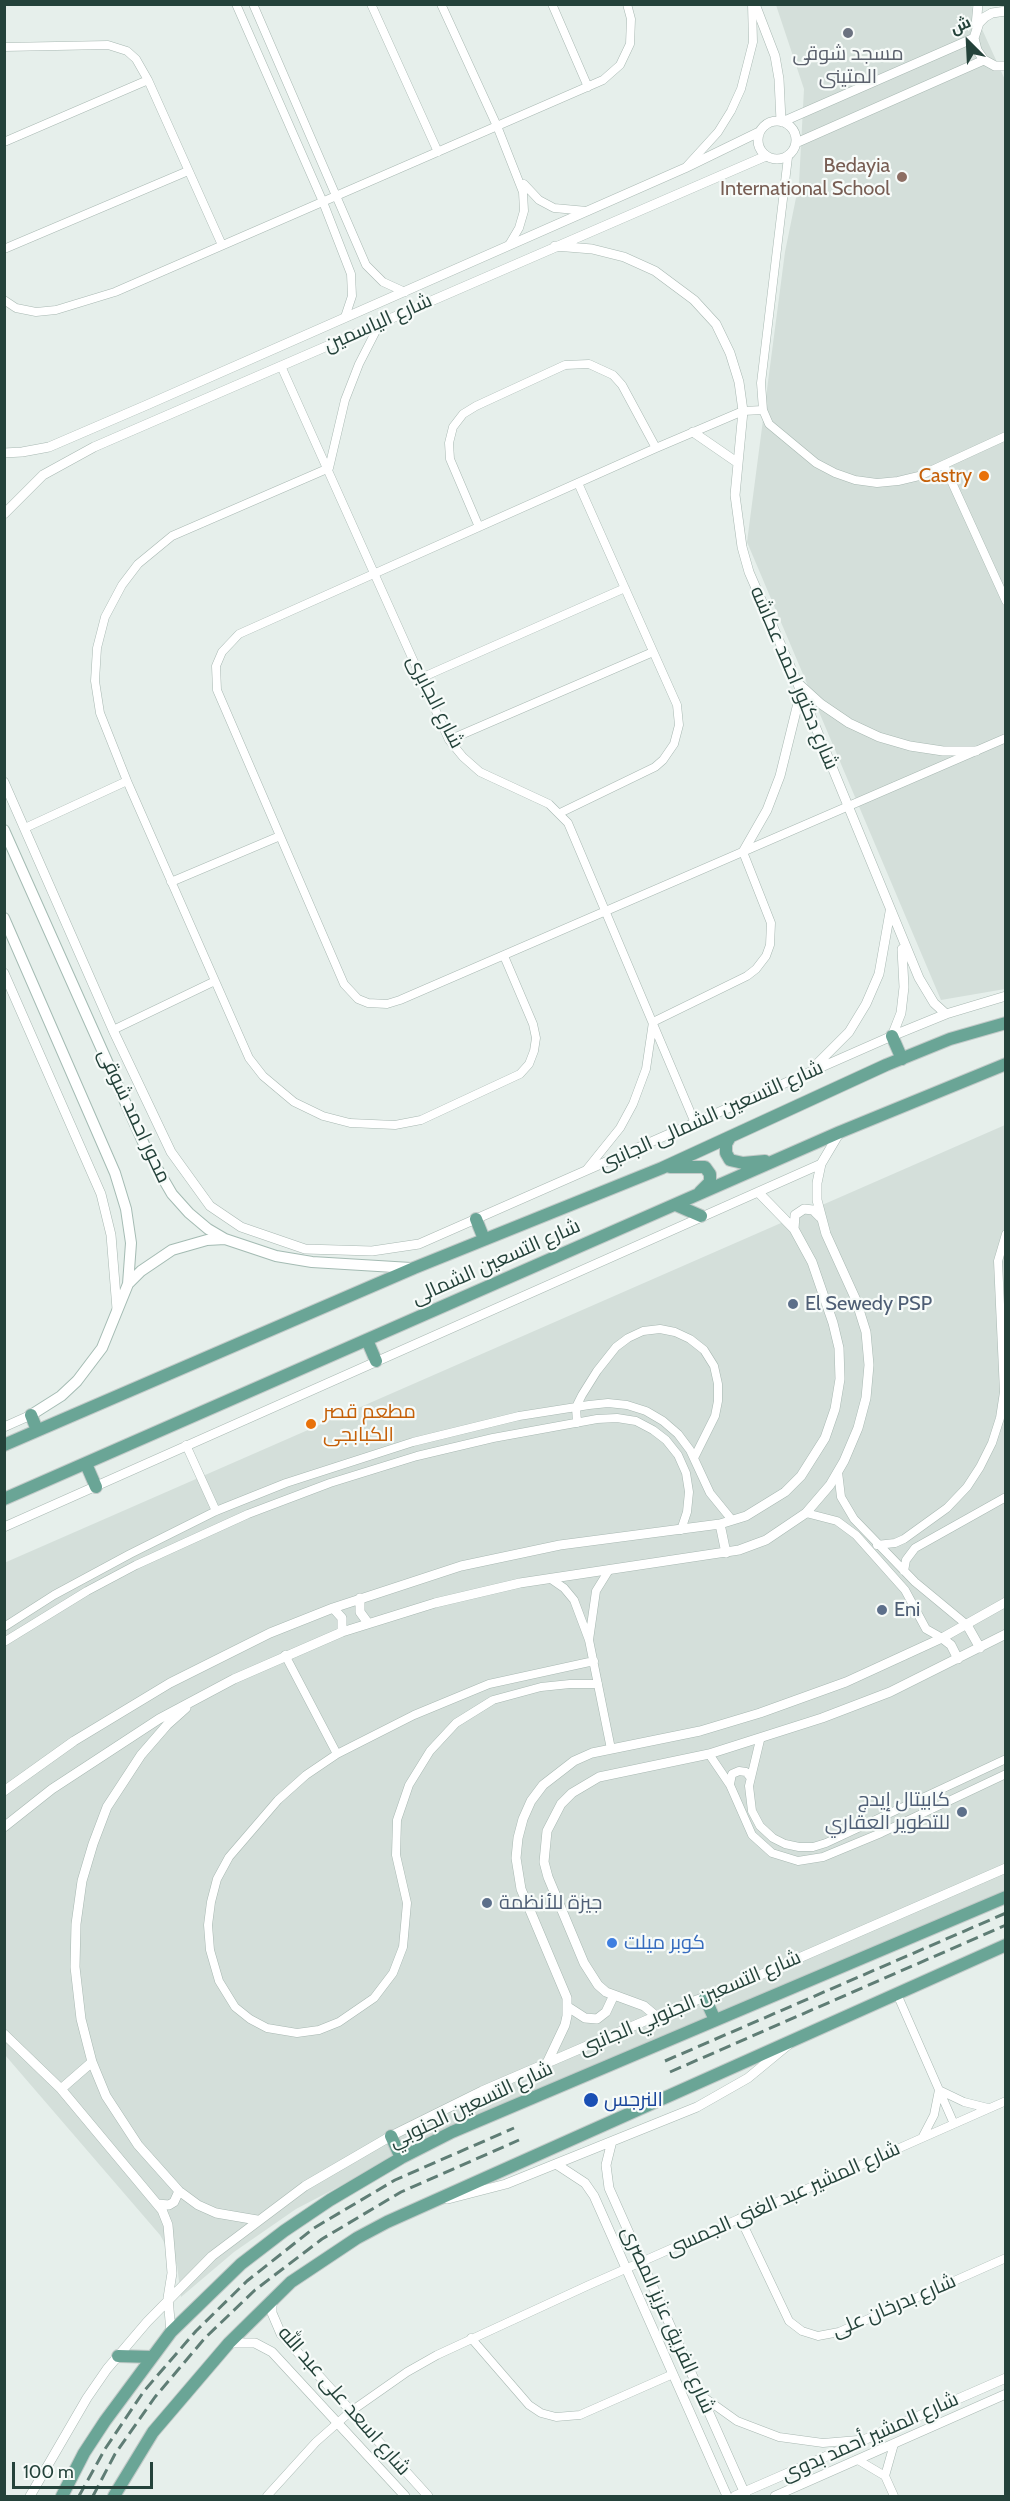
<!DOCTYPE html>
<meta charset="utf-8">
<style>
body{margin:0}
#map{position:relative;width:1010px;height:2501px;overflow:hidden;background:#e6efeb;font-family:Cabin,Cairo,sans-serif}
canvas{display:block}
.frame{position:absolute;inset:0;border:6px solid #24423a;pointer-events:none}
.north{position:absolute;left:938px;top:12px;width:60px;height:60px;-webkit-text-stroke:4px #f7fbf9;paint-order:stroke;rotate:336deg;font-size:16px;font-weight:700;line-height:24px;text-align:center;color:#24423a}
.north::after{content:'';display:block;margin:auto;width:21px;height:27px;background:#24423a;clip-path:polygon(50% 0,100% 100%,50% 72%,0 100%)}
.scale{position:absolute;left:12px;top:2462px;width:141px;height:27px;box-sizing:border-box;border:3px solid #24423a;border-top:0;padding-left:8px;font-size:18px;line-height:21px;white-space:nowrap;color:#24423a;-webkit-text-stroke:4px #f7fbf9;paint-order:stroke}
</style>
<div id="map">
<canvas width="1010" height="2501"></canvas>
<div class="frame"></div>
<div class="north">ش</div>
<div class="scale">100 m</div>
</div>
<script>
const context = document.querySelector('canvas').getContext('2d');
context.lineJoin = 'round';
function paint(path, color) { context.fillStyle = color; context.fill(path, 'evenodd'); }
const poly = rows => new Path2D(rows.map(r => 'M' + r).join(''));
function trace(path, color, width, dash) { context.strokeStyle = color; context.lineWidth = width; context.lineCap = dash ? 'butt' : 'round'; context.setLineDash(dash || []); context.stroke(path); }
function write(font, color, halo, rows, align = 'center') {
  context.font = font + ' Cabin,Cairo,sans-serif'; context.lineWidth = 4.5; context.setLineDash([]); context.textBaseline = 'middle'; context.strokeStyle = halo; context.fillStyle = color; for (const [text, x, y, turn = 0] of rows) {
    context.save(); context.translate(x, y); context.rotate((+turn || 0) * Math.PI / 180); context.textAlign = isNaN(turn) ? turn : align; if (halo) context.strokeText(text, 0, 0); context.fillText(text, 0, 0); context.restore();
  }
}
paint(poly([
 [776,5,971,5,1006,82,1005,989,941,1000,747,542,785,252,799,183,804,89],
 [1005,1125,1005,1891,367,2172,296,2209,234,2252,181,2297,177,2265,160,2235,5,2055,4,1563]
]), '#d4dfda');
const minor = poly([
 [236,4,323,202,351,274,352,296,345,317],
 [253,4,366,265,383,282,405,292],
 [371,4,438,152],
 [441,4,497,126,523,192,524,211,519,228,509,245],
 [552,4,588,87],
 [4,47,108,45,127,51,136,59,148,80,222,245],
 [4,142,148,80],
 [788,157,761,383,763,410,769,424,816,463,835,473,855,480,877,483,898,481,919,476,1006,436],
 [687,166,718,132,731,111,741,89,753,42,752,4],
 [524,184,539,200,554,208,587,211],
 [4,249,188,171],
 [4,300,16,308,36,312,56,310,115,292,603,80,620,65,630,44,631,19,627,4],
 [380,323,359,364,345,400,329,468,172,536,138,564,122,585,105,617,97,648,95,681,100,713,127,781,249,1058,263,1076,294,1102,323,1116,350,1123,395,1125,421,1120,520,1074,529,1064,534,1051,536,1038,533,1024,504,956],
 [281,366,449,740,463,757,480,772,549,804,568,823,695,1123],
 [763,410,743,411,656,448,239,634,222,652,216,666,217,690,344,984,358,999,368,1003,387,1004,400,1000,1006,738],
 [944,465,1006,601],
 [479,527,450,459,449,443,453,427,463,414,476,406,565,365,589,364,613,375,622,385,656,448],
 [421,678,625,588],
 [449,740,653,652],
 [560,813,655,767,663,760,674,744,679,725,677,705,578,483],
 [25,828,127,781],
 [171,882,280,836],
 [113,1030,215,981],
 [587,1169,620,1128,633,1104,646,1069,653,1022,747,976,756,969,766,956,770,945,771,923,743,852],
 [577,1423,576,1407,582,1395,597,1371,616,1347,628,1338,643,1331,660,1329,675,1332,690,1339,704,1350,714,1366,718,1384,718,1401,715,1416,694,1458],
 [186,1445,216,1511],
 [838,1472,841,1497,854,1519,915,1582,967,1625],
 [806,1513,837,1521,856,1535,905,1590,926,1629,942,1638],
 [877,1545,895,1543,904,1539,947,1508,967,1487,980,1467,992,1443,1000,1418,1004,1392,998,1261,1006,1234],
 [904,1571,906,1560,915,1548,1006,1497],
 [551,1579,564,1588,574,1600,589,1640,611,1749],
 [4,1627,54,1595,130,1554,216,1511,286,1483,413,1442,519,1416,589,1405,608,1403,627,1405,646,1411,663,1421,678,1434,690,1450,710,1493,732,1520],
 [589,1640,596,1591,609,1570],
 [4,1642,87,1591,136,1565,248,1514,330,1483,417,1456,493,1438,597,1419,617,1418,636,1421,653,1430,666,1440,678,1455,686,1473,689,1492,687,1512,681,1530],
 [285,1655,337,1754],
 [594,1661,489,1684,414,1715,337,1754,306,1775,278,1800,229,1857,217,1879,211,1902,208,1925,210,1950,219,1981,235,2007,250,2019,267,2028,297,2033,319,2030,339,2022,374,1998,393,1973,403,1947,407,1903,396,1855,397,1820,409,1785,430,1751,456,1723,493,1700,541,1687,570,1684,598,1684],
 [760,1740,749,1786,752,1811,760,1826,773,1838,785,1844,799,1847,813,1847,826,1843,1006,1759],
 [709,1754,730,1785,752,1835,772,1853,798,1861,823,1857,881,1833,1006,1774],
 [730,1784,732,1774,739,1771,746,1772,750,1777],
 [897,1994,954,2124],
 [922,2138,934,2115,939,2090,964,2102,988,2108],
 [740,2218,789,2321,802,2331,818,2336,839,2332,1006,2258],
 [471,2338,529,2405,541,2413,556,2417,580,2415,673,2374],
 [702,2396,737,2421,779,2437,823,2443,858,2440],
 [858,2460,885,2476,894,2496],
 [885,2476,894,2444],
 [267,2496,316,2442,350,2412,407,2372,437,2355,589,2285,1006,2101]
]);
const tertiary = poly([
 [755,4,775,56,779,79,781,121],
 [1006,11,992,13,985,17,979,23,974,38,977,50,984,60,995,66,1006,66],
 [976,26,978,4],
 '758 140a19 19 0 1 1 38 0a19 19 0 1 1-38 0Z',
 [782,122,974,38],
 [796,143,984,60],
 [555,246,592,249,624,257,655,271,694,300,716,324,730,353,739,382,743,411,735,495,742,547,749,572,797,682,919,978,934,1003,946,1014],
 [693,432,738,463],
 [4,453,22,452,49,447,149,404,685,168,759,132],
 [4,514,43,475,94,447,766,156],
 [799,684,821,704,849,723,879,737,910,746,943,751,976,751],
 [4,782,113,1030,171,1152,210,1206,241,1227,305,1249,372,1251,419,1244,892,1036,946,1014,1006,996],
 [743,852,767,810,780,776,801,691],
 [4,973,101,1194,111,1235,117,1309],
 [892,1036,901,1013,904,987,902,949],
 [814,1067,849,1032,866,1004,879,974,890,912],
 [794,1229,795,1215,804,1209,813,1210,820,1217],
 [4,1427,31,1415],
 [720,1524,726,1553],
 [4,1527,821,1164],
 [360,1598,360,1612,368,1623],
 [333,1608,342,1618,342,1632],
 [967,1625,980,1648],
 [942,1638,951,1645,958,1659],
 [186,1708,167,1725,141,1755,107,1807,93,1844,82,1881,76,1924,75,1967,81,2019,92,2062,106,2096,138,2145,179,2191,198,2205,216,2213,257,2220],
 [4,1791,74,1741,170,1683,270,1633,333,1608,461,1566,560,1545,720,1524,746,1516,785,1492,801,1476,825,1438,835,1409,840,1379,839,1348,833,1323,812,1262,794,1229,758,1192],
 [4,1827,52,1789,159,1719,234,1679,342,1632,435,1603,520,1583,739,1550,766,1540,806,1513,830,1485,844,1461,858,1428,866,1398,869,1365,866,1332,856,1300,826,1234,817,1200,817,1183,821,1164,840,1132],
 [568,2007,585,2018,597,2019,606,2012,613,1997],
 [656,2016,644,2006,606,1992,598,1985,584,1963,548,1877,544,1862,547,1831,561,1804,572,1793,599,1777,709,1754,822,1718,890,1692,1006,1634],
 [4,2034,61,2089,162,2210,168,2225,172,2273,168,2298,171,2332],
 [547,2063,565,2025,567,2016,567,1998,521,1889,516,1858,518,1838,523,1819,531,1801,543,1785,574,1761,592,1753,700,1731,760,1713,846,1682,942,1638,1006,1602],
 [61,2089,92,2062],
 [612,2141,606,2165,609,2188,746,2496],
 [556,2164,585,2183,594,2196,727,2496],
 [448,2199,506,2184,697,2107,748,2078,788,2045],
 [157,2204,169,2205,174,2202,179,2191],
 [272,2299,272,2313,281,2334,428,2496],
 [229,2343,255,2343,272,2352,405,2496],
 [30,2496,87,2398,107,2369,147,2322,212,2256,305,2186,391,2136,482,2091,675,2008,730,1988,1006,1868],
 [735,2496,1006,2378],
 [775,2496,1006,2394]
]);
const secondary = poly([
 [4,830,147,1151,172,1194,189,1213,208,1229,225,1239,276,1256,312,1262,411,1268],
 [4,918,115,1173,126,1209,131,1243,128,1284,102,1348,77,1381,61,1396,31,1415],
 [128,1284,141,1271,172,1250,207,1240,225,1239]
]);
const primary = poly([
 [892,1036,902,1059],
 [730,1137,726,1144,726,1153,730,1160,743,1163,765,1161],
 [670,1167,705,1167,710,1174,710,1182,700,1192],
 [676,1205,701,1216],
 [476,1219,484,1239],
 [367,1340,376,1361],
 [31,1415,37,1430],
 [4,1445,414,1268,662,1168,886,1065,950,1039,1006,1023],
 [86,1464,96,1487],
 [4,1499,840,1132,1006,1064],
 [705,1998,715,2020],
 [391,2136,401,2158],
 [118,2356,152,2357],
 [62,2496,84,2453,105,2421,171,2332,241,2264,284,2231,330,2200,401,2158,452,2132,1006,1897],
 [114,2496,153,2432,229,2343,291,2282,357,2238,387,2222,1006,1945]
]);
trace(minor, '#a8b8b2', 9);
trace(tertiary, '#a8b8b2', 10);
trace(secondary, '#a4bbb3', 12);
trace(primary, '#c2cac8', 14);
trace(minor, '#fff', 8);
trace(tertiary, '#fff', 9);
trace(secondary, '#fff', 10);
trace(primary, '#6aa596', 12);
trace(poly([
 [665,2061,1006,1913],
 [670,2072,1006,1925],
 [79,2496,105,2449,144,2391,196,2331,247,2281,314,2228,395,2180,514,2128],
 [93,2496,115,2454,155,2397,205,2338,255,2290,322,2239,401,2192,519,2140]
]), '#5f7d75', 3, [12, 6]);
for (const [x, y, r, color] of [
 [848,33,6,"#6b7280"],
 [902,177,6,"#8d6e63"],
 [984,476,6,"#e8710a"],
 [793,1304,6,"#5c6f8a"],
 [311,1424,6,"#e8710a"],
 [882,1610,6,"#5c6f8a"],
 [962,1812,6,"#5c6f8a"],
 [487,1903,6,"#5c6f8a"],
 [612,1943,6,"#3f7fe0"],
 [591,2100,8,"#1a4fb4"]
]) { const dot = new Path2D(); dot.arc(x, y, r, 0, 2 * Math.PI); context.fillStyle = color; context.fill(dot); trace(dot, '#f7fbf9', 2); }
write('20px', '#5b616d', '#f7fbf9', [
 ["مسجد شوقى",848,54],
 ["المتينى",848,77]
]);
write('20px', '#785e54', '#f7fbf9', [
 ["Bedayia",890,166],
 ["International School",890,189]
], 'right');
write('20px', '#24423a', '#f7fbf9', [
 ["شارع الياسمين",378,323,-24],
 ["شارع دكتور احمد عكاشه",794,678,67],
 ["شارع الجابرى",435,702,63],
 ["محور احمد شوقى",134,1116,65],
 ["شارع التسعين الشمالى الجانبى",711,1116,-24],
 ["شارع التسعين الشمالى",496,1262,-24],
 ["شارع التسعين الجنوبي الجانبى",690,2003,-23],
 ["شارع التسعين الجنوبي",471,2105,-25],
 ["شارع المشير عبد الغنى الجمسى",783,2199,-24],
 ["شارع بدرخان على",894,2306,-23],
 ["شارع الفريق عزيز المصرى",668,2320,66],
 ["شارع اسعد على عبد الله",344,2401,49],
 ["شارع المشير أحمد بدوى",870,2437,-24]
]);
write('20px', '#c56008', '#f7fbf9', [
 ["Castry",972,476],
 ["مطعم قصر",323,1412,"left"],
 ["الكبابجى",323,1435,"left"]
], 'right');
write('20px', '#4e5e75', '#f7fbf9', [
 ["El Sewedy PSP",805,1304],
 ["Eni",894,1610],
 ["كابيتال إيدج",950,1800,"right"],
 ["للتطوير العقاري",950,1823,"right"],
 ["جيزة للأنظمة",499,1903]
], 'left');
write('20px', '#366cbe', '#f7fbf9', [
 ["كوبر ميلت",624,1943]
], 'left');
write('20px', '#164399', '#f7fbf9', [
 ["النرجس",604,2100]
], 'left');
</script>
